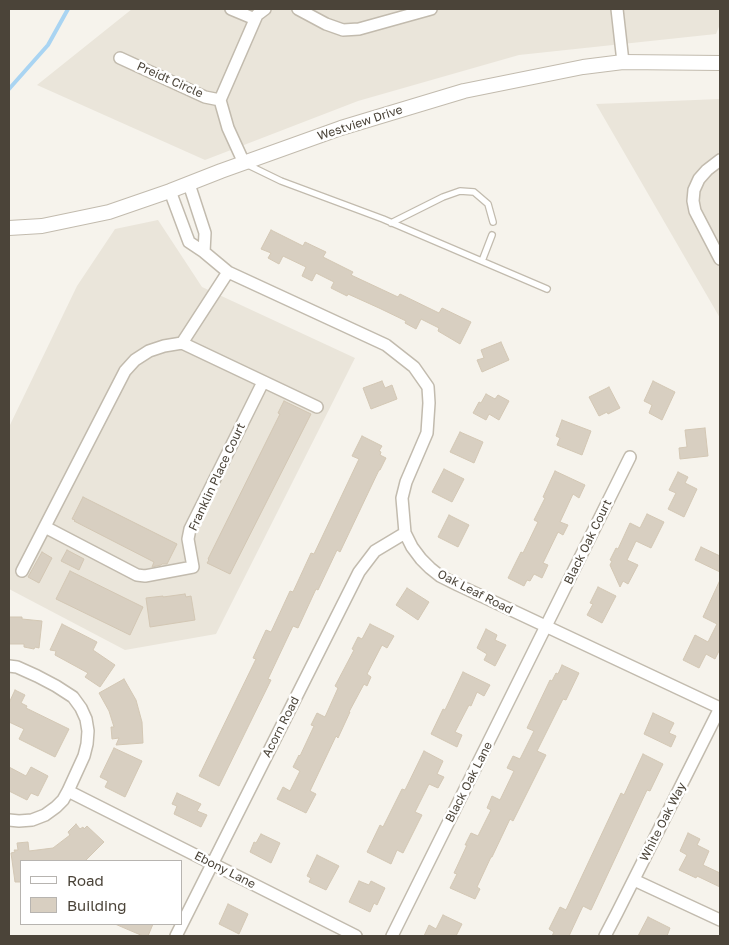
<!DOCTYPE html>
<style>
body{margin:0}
#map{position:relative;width:729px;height:945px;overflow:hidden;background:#f6f3ec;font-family:"Golos Text",sans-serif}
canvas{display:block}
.frame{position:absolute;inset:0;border:10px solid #4b4439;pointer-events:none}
.legend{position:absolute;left:20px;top:860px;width:162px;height:65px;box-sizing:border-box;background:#fff;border:1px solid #b7b4b0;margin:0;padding:6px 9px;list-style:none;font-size:15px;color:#4b4439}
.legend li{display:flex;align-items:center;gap:10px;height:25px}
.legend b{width:25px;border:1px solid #b7b4b0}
</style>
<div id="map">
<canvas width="729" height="945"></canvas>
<div class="frame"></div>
<ul class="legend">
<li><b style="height:6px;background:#fff"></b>Road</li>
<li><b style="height:14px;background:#d8cfc1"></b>Building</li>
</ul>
</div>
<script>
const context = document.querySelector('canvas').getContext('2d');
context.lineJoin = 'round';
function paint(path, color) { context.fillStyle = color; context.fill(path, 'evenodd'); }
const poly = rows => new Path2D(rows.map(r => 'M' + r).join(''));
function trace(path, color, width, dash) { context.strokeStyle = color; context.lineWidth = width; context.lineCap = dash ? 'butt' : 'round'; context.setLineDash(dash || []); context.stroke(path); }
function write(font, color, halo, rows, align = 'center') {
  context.font = font + ' "Golos Text",sans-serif'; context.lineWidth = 5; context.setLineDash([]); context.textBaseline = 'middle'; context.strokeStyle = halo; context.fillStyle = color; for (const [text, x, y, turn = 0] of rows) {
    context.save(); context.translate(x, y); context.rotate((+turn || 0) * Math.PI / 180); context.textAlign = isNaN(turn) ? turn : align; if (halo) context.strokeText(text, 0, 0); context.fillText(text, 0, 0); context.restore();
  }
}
paint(poly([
 [132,9,720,9,720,24,716,34,519,55,358,101,205,160,37,85],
 [720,99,720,318,596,104],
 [158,220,202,287,355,358,216,634,125,650,9,589,9,427,77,286,115,229]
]), '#eae5da');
trace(poly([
 [9,89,48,45,68,9]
]), '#a9d4f2', 4);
const building = poly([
 [271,230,303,246,305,242,326,252,323,257,353,272,351,275,398,297,400,294,439,313,442,308,471,322,460,344,438,331,439,328,421,319,416,329,405,323,406,321,379,308,348,294,347,296,331,288,334,282,316,273,312,281,302,276,306,267,283,256,279,264,268,258,271,253,261,249,271,230],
 [501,342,509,360,482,372,477,360,484,358,481,350,501,342],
 [382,381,385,388,392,385,397,399,371,409,363,388,382,381],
 [653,381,675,392,662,420,649,413,652,405,644,401,653,381],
 [609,387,620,408,608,414,607,412,599,416,589,397,609,387],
 [486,394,495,399,498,395,509,401,499,420,489,414,486,420,473,413,479,402,481,403,486,394],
 [284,401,311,414,230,574,207,563,209,560,208,559,280,414,278,413,284,401],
 [562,420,591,431,582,455,557,445,560,438,556,436,562,420],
 [705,428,708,456,680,459,679,448,687,447,685,430,705,428],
 [460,432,483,442,474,463,450,452,460,432],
 [362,436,382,446,379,451,381,452,380,455,386,458,380,470,379,470,340,552,337,550,318,590,316,589,298,628,293,626,268,679,271,680,219,786,199,776,256,659,253,658,266,630,271,632,290,591,293,592,311,553,314,554,359,459,352,456,362,436],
 [444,469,464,479,452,502,432,492,444,469],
 [555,471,585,485,579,498,573,494,560,522,568,525,563,535,558,532,543,563,548,565,542,578,534,574,530,581,527,580,524,586,508,578,521,552,523,553,538,522,534,520,545,498,543,497,555,471],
 [678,472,688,477,685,483,697,489,684,517,668,509,676,493,669,490,678,472],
 [83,497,177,544,167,564,162,564,161,565,152,567,154,562,74,521,75,520,72,519,83,497],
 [647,514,664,522,651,548,636,541,627,560,638,565,628,584,623,581,620,587,610,565,612,561,610,560,616,548,618,549,630,523,640,528,647,514],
 [449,515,469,525,458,547,438,537,449,515],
 [701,547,720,556,720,572,695,560,701,547],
 [67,550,84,559,79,570,61,561,67,550],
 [42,552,52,558,39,583,28,577,42,552],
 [70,571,143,607,130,635,56,599,70,571],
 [720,580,720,649,715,659,706,654,699,668,683,660,695,635,708,642,717,624,703,617,720,580],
 [598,587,616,596,602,623,587,615,593,604,590,603,598,587],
 [407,588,429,602,418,620,396,605,407,588],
 [185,594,186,597,191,596,195,620,150,627,146,598,163,596,163,597,185,594],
 [9,617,22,617,22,619,42,621,39,648,35,647,34,649,24,647,24,644,9,644,9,617],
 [62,624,97,642,93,650,115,665,100,687,85,677,88,673,55,655,56,651,50,650,62,624],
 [370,624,394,636,387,648,382,645,367,674,371,677,367,686,364,684,349,712,350,712,338,738,336,736,310,791,316,794,306,813,277,799,283,787,290,791,300,771,293,767,299,755,300,756,314,726,311,725,317,713,325,717,338,688,335,686,354,650,352,649,358,637,362,639,370,624],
 [486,629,497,635,495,640,506,645,495,666,484,660,487,654,477,648,486,629],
 [562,665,579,673,566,700,563,699,537,751,546,755,513,821,510,819,492,857,491,857,477,887,480,889,475,899,450,888,457,874,454,873,467,845,465,845,471,833,478,836,491,810,487,808,492,796,500,800,514,771,507,768,513,756,520,759,534,731,527,728,550,680,552,681,556,673,558,674,562,665],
 [463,672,490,685,484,696,477,692,471,706,469,705,455,732,462,735,457,747,431,734,443,709,445,710,463,672],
 [124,679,136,700,142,722,143,743,116,745,119,738,112,739,111,727,114,727,109,711,99,693,124,679],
 [15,690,25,695,21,703,27,706,26,708,69,729,55,757,19,739,24,729,9,722,9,703,15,690],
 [653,713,674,723,669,733,676,736,671,747,644,734,653,713],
 [114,748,142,761,125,797,105,787,108,781,100,777,114,748],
 [424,751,443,761,437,774,444,777,438,788,429,784,415,812,422,815,403,853,397,850,391,864,367,852,380,825,383,827,402,789,405,790,424,751],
 [643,754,663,764,650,791,647,790,591,910,583,906,569,936,552,936,554,932,549,929,560,907,566,910,621,793,624,795,643,754],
 [9,767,26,776,31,767,48,776,38,796,31,793,27,800,9,791,9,767],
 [177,793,201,804,197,811,207,815,201,827,174,814,177,806,172,804,177,793],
 [76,824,80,829,83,827,84,829,87,826,104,842,85,861,21,861,21,882,15,882,11,853,15,852,14,850,18,850,17,843,28,842,29,851,53,848,70,835,68,832,76,824],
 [688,833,700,839,697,845,709,851,703,865,720,873,720,887,697,876,696,878,679,870,687,855,680,851,688,833],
 [261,834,280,843,271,863,250,852,254,842,256,843,261,834],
 [317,855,339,866,326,890,309,882,311,878,307,876,317,855],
 [359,881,369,885,371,881,385,888,377,905,374,903,370,912,349,902,359,881],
 [228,904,248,914,239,934,219,924,228,904],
 [443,915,462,924,456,936,424,936,429,925,436,929,443,915],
 [648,917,670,928,667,936,638,936,648,917],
 [115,924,153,924,148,936,143,936,115,924]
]);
paint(building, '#d8cfc1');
trace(building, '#d3c7b4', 1);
const service = poly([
 [246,164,281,181,383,219,547,289],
 [391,223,443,197,460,191,474,192,488,204,493,222],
 [482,261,492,235]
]);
const minor = poly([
 [231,9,255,19],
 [298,9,326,24,343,30,359,29,431,9],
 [617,9,623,62],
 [120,58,205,97,220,100,257,15,265,9],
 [220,100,228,128,244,163],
 [720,160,707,170,699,179,694,190,693,201,695,211,720,259],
 [189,184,205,233,204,252],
 [170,191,189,242,204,252,228,272,386,345,414,367,428,387,429,403,427,433,406,482,402,498,405,533,412,547,421,559,430,568,440,576,458,585,720,708],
 [182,343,317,407],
 [45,527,137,575,145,576,193,567,188,539,190,529,263,382],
 [22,571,125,371,135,360,149,351,164,346,182,343,228,272],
 [9,666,17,667,37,676,56,686,73,697,81,708,86,719,88,731,87,744,84,756,68,791,63,800,56,807,45,815,32,820,19,821,9,820],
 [68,791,356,936],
 [634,880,720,920],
 [176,936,359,572,375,551,405,533],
 [392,936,630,457],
 [605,936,617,913,720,708]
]);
const tertiary = poly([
 [9,228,42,226,109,212,170,191,221,171,341,128,464,91,583,67,623,62,720,63]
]);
trace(service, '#c2bbae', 8);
trace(minor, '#c2bbae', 14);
trace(tertiary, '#c2bbae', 16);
trace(service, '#fff', 5.5);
trace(minor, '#fff', 11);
trace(tertiary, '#fff', 14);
write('12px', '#4b4439', '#fff', [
 ["Preidt Circle",170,80,24],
 ["Westview Drive",360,123,-18],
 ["Franklin Place Court",217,477,-65],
 ["Black Oak Court",588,542,-64],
 ["Oak Leaf Road",475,592,27],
 ["Acorn Road",281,727,-63],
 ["Black Oak Lane",469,782,-63],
 ["White Oak Way",663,822,-63],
 ["Ebony Lane",225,870,27]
]);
</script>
